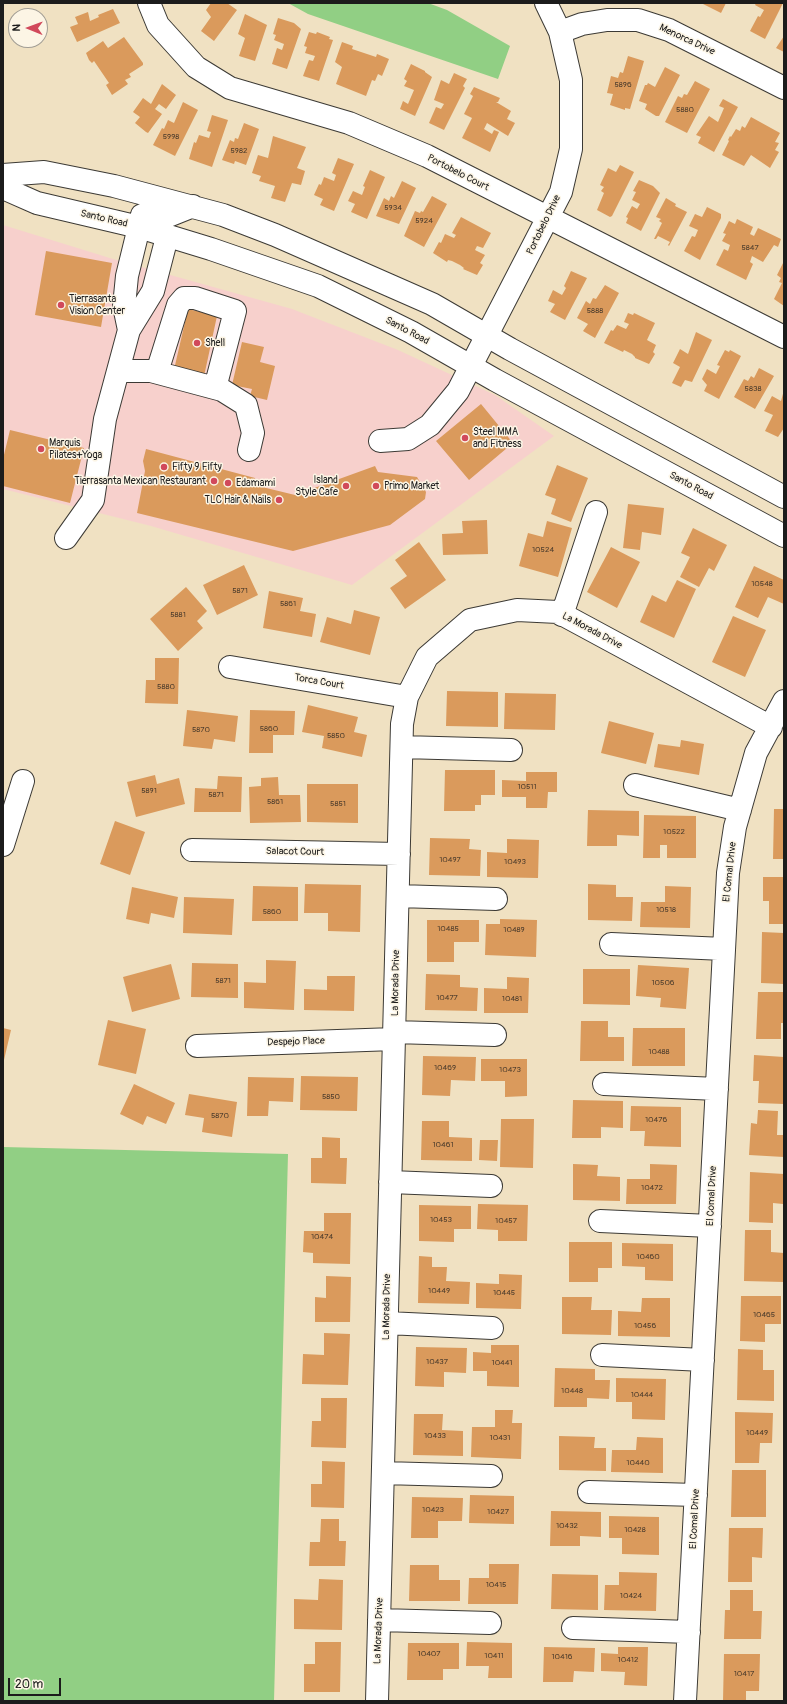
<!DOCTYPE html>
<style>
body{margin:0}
#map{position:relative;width:787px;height:1704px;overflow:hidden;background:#f0e1c2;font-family:Pangolin,sans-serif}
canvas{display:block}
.frame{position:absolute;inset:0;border:4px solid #1c1c1c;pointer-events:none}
.north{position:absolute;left:8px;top:8px;width:40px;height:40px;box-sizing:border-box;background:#fcf5e5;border:1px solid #a29e95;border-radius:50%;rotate:271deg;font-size:11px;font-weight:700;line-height:16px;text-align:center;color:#1c1c1c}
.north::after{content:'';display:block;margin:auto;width:14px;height:18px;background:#d1495b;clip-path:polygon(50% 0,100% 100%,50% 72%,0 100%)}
.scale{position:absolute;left:8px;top:1678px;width:53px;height:18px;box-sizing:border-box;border:2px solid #1c1c1c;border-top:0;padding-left:5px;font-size:12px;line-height:14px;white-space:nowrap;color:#1c1c1c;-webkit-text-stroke:3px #fcf5e5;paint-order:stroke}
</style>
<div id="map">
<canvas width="787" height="1704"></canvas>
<div class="frame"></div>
<div class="north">N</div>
<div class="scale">20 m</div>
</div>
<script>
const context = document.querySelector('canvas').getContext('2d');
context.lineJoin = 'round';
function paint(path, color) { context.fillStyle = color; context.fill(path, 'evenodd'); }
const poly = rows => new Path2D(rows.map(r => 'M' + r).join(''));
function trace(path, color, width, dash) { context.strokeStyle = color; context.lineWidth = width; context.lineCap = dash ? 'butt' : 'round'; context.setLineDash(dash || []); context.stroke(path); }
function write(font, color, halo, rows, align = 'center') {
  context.font = font + ' Pangolin,sans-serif'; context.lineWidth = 3; context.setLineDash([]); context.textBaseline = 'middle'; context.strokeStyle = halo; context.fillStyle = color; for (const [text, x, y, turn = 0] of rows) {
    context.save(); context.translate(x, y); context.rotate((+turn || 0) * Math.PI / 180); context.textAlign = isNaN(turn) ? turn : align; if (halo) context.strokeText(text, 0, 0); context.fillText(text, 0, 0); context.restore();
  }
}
paint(poly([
 [3,225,113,259,292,309,398,350,495,395,554,436,352,585,151,526,3,489]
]), '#f7d0cc');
paint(poly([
 [288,3,428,3,447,10,510,46,498,79,308,14],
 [3,1147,288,1154,274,1701,3,1701]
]), '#91cf84');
paint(poly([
 [211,3,227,3,237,10,214,41,201,31,211,17,206,10],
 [701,3,726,3,721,13],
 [756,3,783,3,765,39,750,31,758,16,760,17,764,10,755,5],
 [113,9,120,23,77,42,70,27,78,24,75,17,88,12,90,21,99,17,98,15],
 [245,14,267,25,255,61,239,56,245,38,238,34],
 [278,18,294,23,301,29,287,69,272,64,277,48,282,50,284,44,274,40,276,35,273,34],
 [309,32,316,34,317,32,330,37,329,39,333,40,319,81,303,76,309,60,313,61,315,56,305,53,307,47,304,46],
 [784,36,784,52,776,48],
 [124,37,143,63,143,65,129,74,131,77,125,80,128,84,112,95,106,85,109,83,94,61,92,63,89,60,86,53,103,41,108,48],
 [342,42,353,46,352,49,376,57,377,54,389,59,382,76,378,74,375,81,372,80,366,96,336,84,342,67,335,62],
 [628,56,644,61,630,109,625,108,625,110,610,105,613,94,607,93,611,76,618,78,620,72,623,73],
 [411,64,425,71,425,72,432,77,415,116,400,109,403,101,408,104,414,90,404,86,407,81,404,79],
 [665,67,680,75,659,116,656,116,645,109,647,104,639,101,645,85,647,85,648,83,655,87],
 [454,73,467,79,463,86,465,88,444,130,429,123,436,107,441,109,444,104,434,100,441,80,449,84],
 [695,81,710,89,687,133,665,122,678,96,682,98,684,94,687,95],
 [162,84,176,95,166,109,159,104,155,109,162,114,148,133,146,132,135,123,140,117,133,112,143,98,151,104],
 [474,87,500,98,498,102,496,102,511,111,507,119,515,123,508,136,487,123,484,129,492,134,494,130,499,132,490,152,462,138,472,118,464,114,473,96,470,94],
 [723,99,738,107,714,152,698,143,701,137,696,135,709,116,718,122,724,108,719,106],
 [183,102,198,110,175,156,153,145,162,128,164,129,168,120,174,123],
 [212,115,228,120,212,167,189,159,194,142,196,143,199,135,209,138,211,132,207,131],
 [751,117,780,133,775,142,779,143,775,150,779,152,770,168,751,155,744,166,722,155,729,141,728,140,730,136,731,137,736,129,740,131,742,126,745,128],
 [244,123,259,129,246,165,235,161,234,164,222,160,230,140,234,142,235,138,238,139],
 [273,136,306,147,297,168,305,171,301,185,292,183,285,202,271,198,275,186,259,181,261,176,252,173,258,155,268,158],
 [338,158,354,164,334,211,320,205,323,199,314,195,319,184,321,185,324,177,334,181,336,175,332,173],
 [620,165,634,172,612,216,610,217,597,210,604,193,601,191,604,187,600,185,608,168,616,172],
 [370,170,385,177,367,219,351,212,355,204,348,201,353,191,362,195,365,187,363,186],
 [639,180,653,186,660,193,641,231,626,223,628,218,626,217,632,206,637,209,640,204,632,200,636,192,633,191],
 [402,181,416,188,399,224,376,216,384,198,389,201,391,196,394,198],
 [432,196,447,204,424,247,404,236,415,211,420,213,421,211,423,212],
 [666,198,676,204,675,206,687,212,669,246,668,245,670,242,658,236,656,239,654,239,662,223,659,221,661,219,656,217],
 [707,207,721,214,721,218,700,260,684,251,692,236,695,237,698,230,689,226,695,214,702,217],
 [461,217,491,233,483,248,477,246,475,250,485,255,480,263,483,265,477,275,463,269,464,268,460,265,452,261,448,260,447,262,433,253,439,242,441,243,445,234,454,238,456,235,452,233],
 [737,219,753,227,750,234,754,236,758,228,781,239,778,247,774,245,763,262,752,256,750,262,753,264,746,280,716,265,724,249,728,251,730,245,722,241,726,234,723,233,729,221,735,224],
 [46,251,112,263,101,327,35,315],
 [784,261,784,306,774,299,782,283,779,282,781,278,777,275],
 [571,271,587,278,565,320,550,312,555,304,548,301,553,290,562,295,566,288,564,286],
 [605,285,619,293,595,338,583,331,588,324,577,318,586,301,590,304,593,298,596,299],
 [188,309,217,316,203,381,173,374],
 [628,313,633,315,634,313,655,323,647,340,656,345,653,352,655,354,649,364,635,358,635,357,632,354,624,350,623,352,604,343,611,330,613,331,617,325,626,329,629,324,624,322],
 [696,332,712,340,692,382,685,380,681,387,672,383,680,367,673,363,680,349,688,354],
 [242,342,264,347,260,362,275,366,267,400,250,396,252,389,232,385],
 [725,350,729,352,730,350,741,356,719,399,704,391,707,385,702,379,707,369,716,374,720,366,717,365],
 [759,368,774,376,755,409,734,397,744,379,748,381,751,376,754,378],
 [784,390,784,428,778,437,765,431,773,415,764,411,772,396,781,401],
 [481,404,513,443,469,480,436,441],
 [10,430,84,448,70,503,3,486,3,459],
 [146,449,255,478,254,485,295,495,375,466,378,472,417,477,426,492,425,499,390,525,293,551,137,513,145,471,143,461],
 [557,465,588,478,571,522,551,514,556,499,545,495],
 [628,504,664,508,661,535,642,532,640,550,623,548],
 [487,520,488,554,443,555,442,534,463,533,462,521],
 [547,521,572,528,558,577,519,566,528,533,543,537],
 [693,528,727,545,714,571,709,568,699,587,680,577,690,557,681,553],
 [419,542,446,580,405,609,390,588,407,576,395,560],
 [611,547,640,562,617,608,587,592],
 [244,565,258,595,217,615,203,585],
 [754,566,784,580,784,604,768,597,758,618,735,607],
 [677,580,696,589,674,638,640,622,652,595,666,602],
 [186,587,207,611,197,621,203,628,178,651,150,619],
 [269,591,303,598,300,611,316,614,312,637,263,628],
 [354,610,380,617,370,655,320,642,327,617,351,624],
 [733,616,766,630,745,677,712,662],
 [155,658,179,658,178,704,145,703,146,680,155,680],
 [447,691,498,692,498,727,446,726],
 [505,693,556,694,555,730,504,729],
 [308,705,358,717,354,732,367,735,362,757,322,748,324,736,302,732],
 [187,710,238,716,235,742,214,739,212,749,183,746],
 [250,710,295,711,294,735,273,735,273,753,249,753],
 [609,721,654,733,646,764,601,753],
 [681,740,704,744,699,775,654,767,658,744,680,747],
 [445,770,495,770,495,795,481,795,481,805,475,805,475,811,444,811],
 [526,772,557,772,557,792,548,792,547,808,526,808,526,797,502,797,502,780,526,781],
 [155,775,157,784,179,778,185,804,136,817,127,782],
 [218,776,242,777,241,812,194,812,195,788,217,789],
 [278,777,279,795,300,795,301,822,250,823,249,787,261,786,261,778],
 [307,784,358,784,358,823,307,822],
 [774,809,784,809,784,859,773,859],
 [588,810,639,811,639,836,617,835,617,846,587,846],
 [644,815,696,816,696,858,667,858,667,845,660,845,660,858,643,858],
 [115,821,145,832,130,875,100,864],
 [430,838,470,839,469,849,481,850,480,876,429,875],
 [507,839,539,840,538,878,487,877,487,852,507,853],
 [763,877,784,877,784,924,769,924,769,901,763,901],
 [305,884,361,885,360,932,328,931,328,913,304,913],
 [588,884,616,885,616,897,633,897,632,921,588,920],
 [253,886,298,887,298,921,252,921],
 [665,886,691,887,690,928,640,927,641,902,665,902],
 [132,887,178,897,174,918,151,913,149,924,126,919],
 [184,897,234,899,232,935,183,933],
 [500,919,537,920,536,957,485,955,486,924,500,924],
 [427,920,479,920,479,942,454,942,454,962,427,962],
 [762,932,784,933,784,984,761,983],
 [266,960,296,961,294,1010,244,1008,244,982,266,983],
 [192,963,238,964,238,998,191,997],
 [171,964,180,999,132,1012,123,977],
 [638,965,689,968,686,1009,660,1007,661,998,636,996],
 [583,969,630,969,630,1005,583,1004],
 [426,974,460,975,460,987,478,988,477,1011,425,1010],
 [327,976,355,976,354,1011,304,1010,304,989,327,990],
 [507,977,529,978,528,1013,484,1013,484,988,507,989],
 [758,992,784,992,784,1023,781,1023,781,1039,756,1039],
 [108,1020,146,1029,136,1074,98,1065],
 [581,1021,608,1021,608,1037,624,1037,624,1061,580,1061],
 [3,1028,11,1030,4,1060,3,1060],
 [633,1028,685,1028,685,1066,632,1066],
 [754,1055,784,1057,784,1104,758,1103,759,1081,753,1081],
 [423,1056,476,1057,475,1081,451,1080,450,1096,422,1095],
 [481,1059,527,1059,527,1096,505,1097,505,1081,481,1081],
 [301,1076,358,1077,357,1111,300,1110],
 [248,1077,294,1078,293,1102,269,1101,268,1116,247,1116],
 [134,1084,175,1103,166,1124,147,1116,143,1125,120,1114],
 [189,1094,237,1102,232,1137,202,1132,204,1118,185,1115],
 [573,1100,623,1101,623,1128,601,1127,601,1138,572,1138],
 [631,1106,681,1107,681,1147,644,1146,645,1131,630,1131],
 [758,1110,778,1111,777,1135,784,1135,784,1157,749,1155,751,1123,757,1124],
 [501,1119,534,1119,533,1168,500,1167],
 [422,1121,449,1121,449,1137,472,1138,472,1161,421,1160],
 [322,1137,340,1138,340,1158,347,1158,346,1184,311,1183,311,1158,322,1158],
 [480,1140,498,1140,497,1161,479,1160],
 [573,1164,598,1165,597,1176,620,1177,620,1201,573,1200],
 [650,1164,677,1165,676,1204,626,1204,627,1179,650,1179],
 [750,1172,784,1174,783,1204,773,1203,773,1223,749,1222],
 [478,1204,528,1205,527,1241,498,1241,498,1230,477,1229],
 [419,1205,471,1206,471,1229,454,1229,454,1242,419,1241],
 [324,1213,351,1213,350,1264,313,1263,313,1253,303,1252,304,1231,324,1231],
 [745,1230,771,1230,771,1252,784,1253,784,1282,744,1281],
 [569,1242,612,1242,612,1268,598,1268,598,1282,569,1282],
 [622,1243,673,1244,673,1281,645,1280,645,1267,622,1266],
 [419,1256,432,1257,432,1267,447,1267,446,1281,470,1282,469,1304,418,1303],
 [499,1274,522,1275,521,1309,476,1308,476,1283,499,1284],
 [326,1276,351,1277,350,1322,315,1322,315,1297,326,1298],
 [741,1296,781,1296,781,1324,765,1324,765,1342,740,1341],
 [562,1297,592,1297,591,1310,612,1310,611,1335,562,1334],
 [642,1298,670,1298,670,1337,618,1336,618,1311,641,1312],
 [324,1333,350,1334,348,1385,302,1384,303,1354,324,1355],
 [491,1345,519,1345,519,1387,487,1386,487,1371,473,1371,473,1352,491,1353],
 [416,1347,467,1348,466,1373,444,1372,444,1387,415,1386],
 [738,1349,763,1350,763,1370,774,1370,774,1401,737,1400],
 [555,1368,595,1369,595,1380,610,1380,609,1399,587,1398,587,1407,554,1407],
 [616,1378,666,1379,665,1420,632,1419,632,1402,616,1402],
 [321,1398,347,1398,346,1448,311,1447,312,1421,321,1421],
 [495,1410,513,1410,512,1423,522,1423,521,1459,471,1457,472,1427,495,1427],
 [735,1412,773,1413,772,1443,760,1443,759,1463,735,1463],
 [414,1414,443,1414,442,1430,463,1431,463,1456,413,1455],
 [559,1436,595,1437,594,1448,606,1448,606,1471,559,1470],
 [637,1437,663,1438,663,1473,611,1472,612,1450,636,1450],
 [322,1461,345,1462,344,1508,311,1507,311,1484,322,1484],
 [732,1470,766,1470,766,1517,731,1517],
 [470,1495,514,1496,514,1524,469,1523],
 [412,1497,463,1498,462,1521,438,1521,438,1538,411,1538],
 [551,1511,601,1512,601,1537,580,1536,580,1546,550,1546],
 [609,1516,659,1517,659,1555,622,1554,622,1538,609,1538],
 [321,1519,339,1519,339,1541,346,1541,345,1566,309,1566,310,1542,320,1542],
 [729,1528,763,1528,762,1558,752,1557,752,1582,728,1582],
 [489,1564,519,1564,518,1604,468,1604,469,1578,489,1578],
 [410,1565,439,1565,439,1580,460,1580,460,1601,409,1601],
 [619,1572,657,1573,656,1611,604,1610,605,1585,619,1585],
 [552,1574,598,1575,598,1610,551,1609],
 [319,1579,343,1580,342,1630,294,1629,294,1599,318,1600],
 [730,1590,753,1590,753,1611,762,1611,761,1639,724,1639,725,1610,730,1610],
 [315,1642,341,1642,340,1692,304,1692,304,1664,315,1664],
 [467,1642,512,1643,512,1678,488,1678,489,1666,466,1666],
 [408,1643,459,1643,459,1669,443,1669,443,1680,407,1680],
 [544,1647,595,1648,594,1672,574,1671,573,1682,543,1682],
 [618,1647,648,1647,647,1686,624,1685,625,1672,601,1671,601,1653,618,1654],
 [724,1654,760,1654,759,1691,746,1691,746,1701,723,1701]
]), '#da9a5c');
const minor = poly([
 [149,3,158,25,196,67,230,88,349,123,427,156,784,337],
 [560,32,582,24,607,20,638,20,669,30,784,88],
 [129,330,124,306,127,276,139,227],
 [118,371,151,371,222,390,246,405,253,433,249,450],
 [157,372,178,305,184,298,195,298,235,311,215,388],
 [380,441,408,439,430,425,458,391,561,192,571,149,571,80,560,32,546,3],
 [66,538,93,500,105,419,129,330,153,291,167,237],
 [562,615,596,512],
 [230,667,407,697],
 [402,747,511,750],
 [635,785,740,810],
 [3,845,23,781],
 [192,850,399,854],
 [398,896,496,899],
 [611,944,724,949],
 [394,1032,495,1035],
 [197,1046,394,1039],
 [604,1084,717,1089],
 [390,1182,491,1186],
 [600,1221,710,1226],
 [387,1323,492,1328],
 [602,1355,703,1360],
 [383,1473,491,1476],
 [589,1492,696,1495],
 [379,1620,490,1623],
 [573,1628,689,1632],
 [377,1701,402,724,407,697,427,657,470,620,517,610,558,612,771,727],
 [685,1701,728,873,735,827,756,753,784,701]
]);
const major = poly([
 [3,175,44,172,114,186,223,215,275,235,432,304,510,349,784,497],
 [3,188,37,203,139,227,211,249,318,286,411,332,495,380,784,536],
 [139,227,142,215,153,212,168,216,193,206]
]);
trace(minor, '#3c3a35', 24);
trace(major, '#3c3a35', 24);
trace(minor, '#fff', 22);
trace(major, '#fff', 22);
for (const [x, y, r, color] of [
 [61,305,4,"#d1495b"],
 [197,343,4,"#d1495b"],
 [465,438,4,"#d1495b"],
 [41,449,4,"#d1495b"],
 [164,467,4,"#d1495b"],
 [214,481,4,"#d1495b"],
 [228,483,4,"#d1495b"],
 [346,486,4,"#d1495b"],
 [376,486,4,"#d1495b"],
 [279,500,4,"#d1495b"]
]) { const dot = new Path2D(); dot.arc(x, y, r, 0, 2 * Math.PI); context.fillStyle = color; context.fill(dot); trace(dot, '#fcf5e5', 1.5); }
write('8px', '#4c3c2c', null, [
 ["5896",623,85],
 ["5880",685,110],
 ["5998",171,137],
 ["5982",239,151],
 ["5934",393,208],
 ["5924",424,221],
 ["5847",750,248],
 ["5888",595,311],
 ["5838",753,389],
 ["10524",543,550],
 ["10548",762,584],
 ["5871",240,591],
 ["5861",288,604],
 ["5881",178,615],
 ["5880",166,687],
 ["5860",269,729],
 ["5870",201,730],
 ["5850",336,736],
 ["10511",527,787],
 ["5891",149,791],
 ["5871",216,795],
 ["5861",275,802],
 ["5851",338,804],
 ["10522",674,832],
 ["10497",450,860],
 ["10493",515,862],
 ["10518",666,910],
 ["5860",272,912],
 ["10485",448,929],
 ["10489",514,930],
 ["5871",223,981],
 ["10506",663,983],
 ["10477",447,998],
 ["10481",512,999],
 ["10488",659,1052],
 ["10469",445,1068],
 ["10473",510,1070],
 ["5850",331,1097],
 ["5870",220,1116],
 ["10476",656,1120],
 ["10461",443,1145],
 ["10472",652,1188],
 ["10453",441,1220],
 ["10457",506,1221],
 ["10474",322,1237],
 ["10460",648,1257],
 ["10449",439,1291],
 ["10445",504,1293],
 ["10465",764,1315],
 ["10456",645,1326],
 ["10437",437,1362],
 ["10441",502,1363],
 ["10448",572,1391],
 ["10444",642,1395],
 ["10449",757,1433],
 ["10433",435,1436],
 ["10431",500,1438],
 ["10440",638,1463],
 ["10423",433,1510],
 ["10427",498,1512],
 ["10432",567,1526],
 ["10428",635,1530],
 ["10415",496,1585],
 ["10424",631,1596],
 ["10407",429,1654],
 ["10411",494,1656],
 ["10416",562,1657],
 ["10412",628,1660],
 ["10417",744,1674]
]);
write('10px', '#1c1c1c', '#fcf5e5', [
 ["Menorca Drive",687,40,25],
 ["Portobelo Court",458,173,27],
 ["Santo Road",104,219,13],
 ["Portobelo Drive",544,225,-64],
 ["Santo Road",407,331,28],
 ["Santo Road",691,486,28],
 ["La Morada Drive",592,631,28],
 ["Torca Court",319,682,10],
 ["Salacot Court",295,852,1],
 ["El Comal Drive",730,872,-84],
 ["La Morada Drive",396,983,-89],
 ["Despejo Place",296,1042,-2],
 ["El Comal Drive",712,1196,-87],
 ["La Morada Drive",387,1307,-89],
 ["El Comal Drive",695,1519,-87],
 ["La Morada Drive",379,1631,-88]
]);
write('10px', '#1c1c1c', '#fcf5e5', [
 ["Tierrasanta",69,299],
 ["Vision Center",69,311],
 ["Shell",205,343],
 ["Steel MMA",473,432],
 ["and Fitness",473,444],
 ["Marquis",49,443],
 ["Pilates+Yoga",49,455],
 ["Fifty 9 Fifty",172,467],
 ["Island",338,480,"right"],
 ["Style Cafe",338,492,"right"],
 ["Tierrasanta Mexican Restaurant",206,481,"right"],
 ["Edamami",236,483],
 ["Primo Market",384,486],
 ["TLC Hair & Nails",271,500,"right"]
], 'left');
</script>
